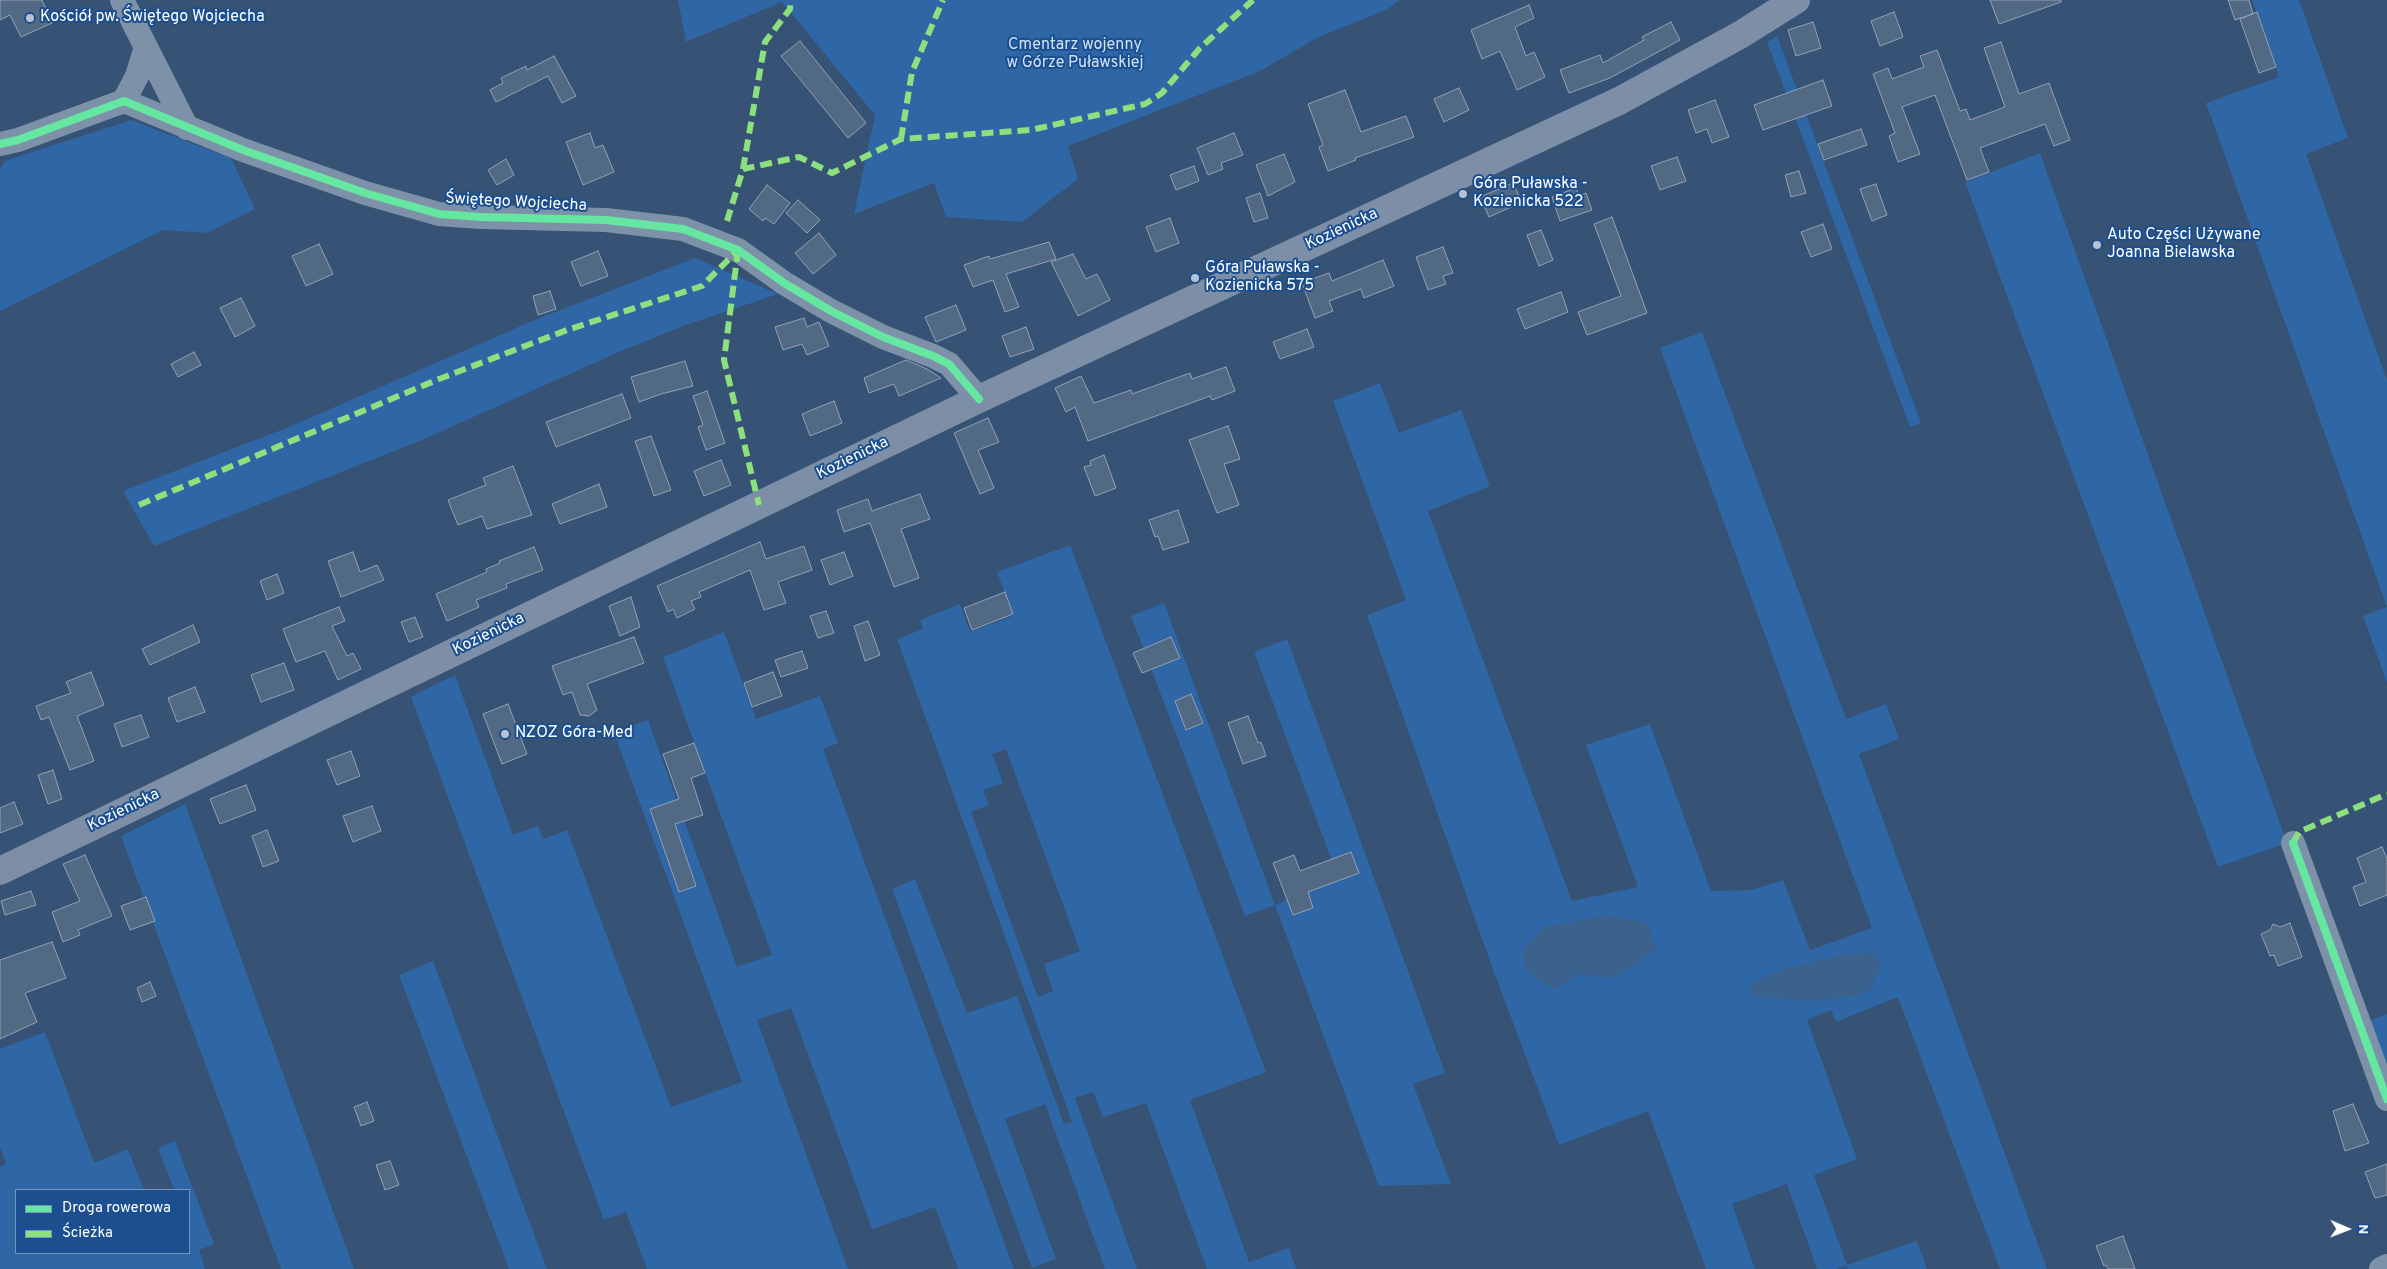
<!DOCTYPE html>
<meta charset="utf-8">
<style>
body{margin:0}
#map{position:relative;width:2387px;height:1269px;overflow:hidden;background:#365274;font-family:Overpass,sans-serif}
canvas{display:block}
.legend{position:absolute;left:15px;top:1189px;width:175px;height:65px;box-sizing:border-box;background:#1b4f8f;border:1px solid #7695bc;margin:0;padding:6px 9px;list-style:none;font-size:15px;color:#fff}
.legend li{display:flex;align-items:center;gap:10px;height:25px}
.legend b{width:25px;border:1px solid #7695bc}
.north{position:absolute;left:2322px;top:1204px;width:50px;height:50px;-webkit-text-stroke:4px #1b4f8f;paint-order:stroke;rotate:91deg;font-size:14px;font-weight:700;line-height:20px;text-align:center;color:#fff}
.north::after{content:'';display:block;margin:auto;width:18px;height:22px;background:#fff;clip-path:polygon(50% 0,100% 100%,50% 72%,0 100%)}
</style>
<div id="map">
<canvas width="2387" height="1269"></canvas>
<ul class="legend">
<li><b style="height:6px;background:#66e7a1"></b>Droga rowerowa</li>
<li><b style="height:6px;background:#8de07e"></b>Ścieżka</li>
</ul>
<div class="north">N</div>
</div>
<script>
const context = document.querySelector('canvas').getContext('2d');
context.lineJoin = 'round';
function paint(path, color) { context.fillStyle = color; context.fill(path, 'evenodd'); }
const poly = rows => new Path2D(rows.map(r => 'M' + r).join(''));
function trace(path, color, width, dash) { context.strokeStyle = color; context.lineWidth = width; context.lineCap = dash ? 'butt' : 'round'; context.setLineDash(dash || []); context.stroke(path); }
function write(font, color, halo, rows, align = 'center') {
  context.font = font + ' Overpass,sans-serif'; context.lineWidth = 4; context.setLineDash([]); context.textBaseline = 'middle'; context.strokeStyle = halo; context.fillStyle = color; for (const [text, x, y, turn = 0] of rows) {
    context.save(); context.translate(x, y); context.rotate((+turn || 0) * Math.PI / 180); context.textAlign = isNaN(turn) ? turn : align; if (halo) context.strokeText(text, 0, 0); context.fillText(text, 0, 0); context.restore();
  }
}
paint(poly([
 [678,0,1400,0,1386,10,1319,37,1260,71,1068,146,1078,179,1022,222,946,217,934,183,854,214,875,115,782,2,686,42],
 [2252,0,2299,0,2348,138,2306,154,2387,380,2387,607,2206,103,2279,77],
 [1777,36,1921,423,1910,427,1767,42],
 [131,120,231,158,255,209,207,233,163,230,0,311,0,169,5,161],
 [2040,153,2287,843,2218,867,1965,182],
 [695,258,778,294,686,325,619,352,422,440,154,546,123,491,289,427,532,321],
 [1702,332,1846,719,1886,704,1899,739,1859,754,2047,1269,2000,1269,1898,997,1836,1022,1831,1010,1807,1020,1857,1159,1814,1175,1847,1265,1917,1241,1927,1269,1848,1269,1846,1265,1836,1269,1817,1269,1787,1184,1732,1204,1755,1269,1706,1269,1648,1111,1559,1145,1492,967,1367,615,1406,600,1333,401,1380,383,1399,433,1461,410,1490,486,1428,511,1572,901,1638,887,1586,745,1650,724,1711,891,1751,890,1783,880,1810,950,1872,928,1660,348],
 [1070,545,1266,1072,1190,1100,1249,1262,1289,1248,1296,1269,1207,1269,1146,1103,1103,1117,1093,1092,1075,1098,1137,1269,1105,1269,1045,1104,1005,1119,1056,1259,1032,1268,892,889,915,879,967,1013,1017,996,1064,1124,1072,1122,897,639,923,629,920,620,960,604,970,632,1013,616,997,572],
 [1006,749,1080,951,1044,964,1053,991,1038,997,971,812,989,805,983,790,1003,783,992,754],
 [1164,603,1275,905,1338,877,1254,652,1287,639,1445,1073,1413,1084,1451,1184,1379,1186,1275,905,1245,916,1131,616],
 [2387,607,2387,683,2363,616],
 [724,632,756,719,820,696,838,743,823,749,1014,1269,958,1269,935,1207,872,1229,791,1008,757,1020,848,1269,647,1269,626,1212,604,1220,411,697,455,675,513,835,538,826,543,839,567,830,671,1107,742,1082,614,733,648,720,737,967,772,955,663,657],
 [185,804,354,1269,281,1269,121,836],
 [433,961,482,1094,547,1269,509,1269,399,975],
 [2387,1014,2387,1076,2366,1022],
 [45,1032,94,1163,128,1149,144,1190,16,1190,16,1253,189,1253,189,1190,174,1190,158,1148,175,1141,214,1244,199,1250,205,1269,0,1269,0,1166,6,1164,0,1146,0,1049]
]), '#2f66a5');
paint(poly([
 [1607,915,1648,923,1656,950,1613,978,1580,974,1554,989,1536,979,1524,966,1523,950,1544,927],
 [1875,953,1881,966,1870,990,1860,995,1814,1001,1752,996,1750,984,1779,971,1840,955]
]), '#3b618d');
const building = poly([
 [0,0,42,0,52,23,21,37,10,15,0,20,0,0],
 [1990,0,2061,0,2061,2,1999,24,1990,0],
 [2228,0,2249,0,2253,14,2235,20,2228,0],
 [1529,5,1534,18,1515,27,1526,56,1534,52,1545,77,1517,90,1500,51,1482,59,1471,30,1529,5],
 [1894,12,1903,37,1880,46,1871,21,1894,12],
 [2257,12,2276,67,2259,73,2240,19,2257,12],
 [1671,22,1680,40,1610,78,1569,93,1560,70,1600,55,1603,63,1644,40,1642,37,1671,22],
 [1813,22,1821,48,1796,56,1788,30,1813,22],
 [800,41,866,123,848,138,781,56,800,41],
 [2001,42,2019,94,2049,83,2070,140,2054,146,2045,124,1980,148,1989,172,1967,180,1935,95,1902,107,1920,154,1898,162,1889,136,1895,133,1873,74,1888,68,1892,79,1924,67,1920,56,1937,50,1960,111,1966,109,1970,120,2005,107,1984,48,2001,42],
 [554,56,576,96,562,103,548,76,496,102,490,90,503,83,501,78,526,66,527,70,554,56],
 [1823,80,1832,106,1763,130,1754,105,1823,80],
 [1459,88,1469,110,1444,122,1434,99,1459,88],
 [1345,90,1361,132,1406,116,1414,137,1355,158,1356,160,1328,171,1319,147,1323,145,1308,104,1345,90],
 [1715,100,1729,137,1712,143,1707,129,1696,133,1688,110,1715,100],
 [1861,129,1867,145,1824,160,1818,144,1861,129],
 [590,133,595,148,603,145,614,172,583,185,566,142,590,133],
 [1234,133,1243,155,1221,163,1223,169,1208,175,1197,148,1234,133],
 [1284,154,1295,182,1268,196,1256,165,1284,154],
 [1677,157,1686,181,1660,190,1651,166,1677,157],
 [506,159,514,175,497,185,488,170,506,159],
 [1194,166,1199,181,1176,190,1170,175,1194,166],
 [1799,171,1806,193,1791,197,1785,175,1799,171],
 [1513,183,1522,202,1489,217,1480,197,1513,183],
 [1876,184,1887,215,1872,221,1860,189,1876,184],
 [767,185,790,203,774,224,765,218,763,221,749,209,767,185],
 [1576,188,1579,196,1586,193,1592,210,1560,221,1552,197,1576,188],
 [1260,193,1268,218,1254,222,1246,198,1260,193],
 [798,200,820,220,807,233,786,213,798,200],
 [1612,217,1647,313,1587,335,1578,312,1621,296,1594,224,1612,217],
 [1170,218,1179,243,1156,252,1146,227,1170,218],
 [1823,224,1832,249,1811,257,1801,232,1823,224],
 [1541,230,1553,260,1539,266,1527,235,1541,230],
 [819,233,836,255,813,274,795,253,819,233],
 [1049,242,1056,259,1006,274,1019,307,1005,312,993,280,973,287,964,265,989,256,990,259,1049,242],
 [319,244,333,274,306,286,292,256,319,244],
 [1443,247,1453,273,1443,276,1446,284,1428,290,1416,257,1443,247],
 [598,251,608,276,581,286,571,262,598,251],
 [1073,254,1086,279,1097,274,1110,300,1078,316,1051,262,1073,254],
 [1383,260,1394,286,1364,298,1361,289,1329,301,1333,311,1315,318,1302,283,1329,273,1332,281,1383,260],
 [550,291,556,309,538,315,533,296,550,291],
 [1561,292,1568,312,1525,329,1517,309,1561,292],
 [241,298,255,326,235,337,220,308,241,298],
 [956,305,966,330,936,342,925,317,956,305],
 [804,318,807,327,819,322,829,346,807,355,802,344,783,350,775,327,804,318],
 [1026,327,1034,349,1010,357,1002,336,1026,327],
 [1307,329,1314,347,1280,359,1273,342,1307,329],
 [194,352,201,365,178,377,171,364,194,352],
 [906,360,927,369,941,378,899,396,894,384,869,393,864,378,906,360],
 [685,361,693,386,661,394,639,402,631,377,685,361],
 [1226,367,1235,391,1212,400,1210,396,1088,441,1075,407,1066,412,1055,388,1081,376,1094,403,1131,390,1132,394,1190,373,1192,379,1226,367],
 [707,391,725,443,706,450,698,427,703,425,693,396,707,391],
 [622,394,631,418,556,447,546,422,622,394],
 [834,401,842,423,810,436,802,414,834,401],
 [988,418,999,442,978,450,994,488,980,494,954,433,988,418],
 [1228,426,1240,459,1224,464,1239,505,1217,513,1189,440,1228,426],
 [651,436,671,490,654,496,635,441,651,436],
 [1104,455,1116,488,1095,496,1084,467,1091,465,1090,461,1104,455],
 [721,460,731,485,704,496,694,471,721,460],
 [513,466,532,515,487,529,482,516,458,525,448,500,486,485,483,478,513,466],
 [599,484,607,507,560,524,552,504,599,484],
 [920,494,930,519,901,529,919,578,894,587,870,523,844,532,837,510,868,499,872,511,920,494],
 [1178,510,1189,542,1163,550,1158,536,1155,537,1149,520,1178,510],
 [760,542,766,559,804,546,812,570,778,582,786,603,764,610,750,570,699,592,701,597,691,601,695,609,677,618,673,609,668,612,657,586,760,542],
 [534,547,543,570,506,584,507,588,476,600,479,607,447,621,436,594,487,572,486,569,500,563,499,561,534,547],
 [353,552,360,572,377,565,384,580,341,597,328,561,353,552],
 [844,552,853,576,830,585,821,560,844,552],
 [277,574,284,593,267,600,260,581,277,574],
 [1005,592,1013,614,972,630,964,608,1005,592],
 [631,597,640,627,620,636,609,606,631,597],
 [339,607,345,621,332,626,347,656,353,653,361,669,338,680,325,651,296,662,283,629,339,607],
 [826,611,834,633,818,638,810,616,826,611],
 [415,617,423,637,409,642,401,622,415,617],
 [868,621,880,655,865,661,854,626,868,621],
 [193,625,200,642,150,665,142,649,193,625],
 [634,637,644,663,587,684,597,710,589,716,580,715,572,692,563,695,552,666,634,637],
 [1171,637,1180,658,1142,673,1133,653,1171,637],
 [802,651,808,668,781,677,775,660,802,651],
 [284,663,294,690,261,702,251,675,284,663],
 [91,672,104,705,77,716,94,761,70,770,49,717,41,720,36,706,71,693,66,682,91,672],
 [773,672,782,696,752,707,744,683,773,672],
 [195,687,205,712,177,722,168,698,195,687],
 [1191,694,1203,723,1186,730,1175,701,1191,694],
 [508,704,527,754,502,764,483,714,508,704],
 [141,715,149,737,122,747,114,724,141,715],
 [1248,716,1258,743,1261,742,1266,756,1243,764,1228,723,1248,716],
 [694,743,705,773,691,778,703,815,675,824,696,886,679,892,650,809,679,799,663,754,694,743],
 [351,751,360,776,337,785,327,760,351,751],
 [53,770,62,799,48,804,38,775,53,770],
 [246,785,256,810,220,824,210,799,246,785],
 [14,802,23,824,0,833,0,808,14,802],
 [372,806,381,831,353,842,343,816,372,806],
 [267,830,279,861,263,867,252,836,267,830],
 [2382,847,2387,859,2387,895,2360,906,2353,887,2366,882,2357,858,2382,847],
 [1351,852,1359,873,1308,892,1313,908,1293,915,1273,863,1294,855,1300,871,1351,852],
 [85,855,112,916,78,930,80,935,63,942,52,912,80,901,63,864,85,855],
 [31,891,36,905,5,915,1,901,31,891],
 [146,897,155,921,130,930,121,906,146,897],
 [2290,923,2302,957,2278,966,2274,955,2270,956,2261,934,2270,930,2273,924,2280,927,2290,923],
 [52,942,66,978,25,993,37,1022,0,1039,0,960,52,942],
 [150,982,156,996,142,1002,137,988,150,982],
 [367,1102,374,1121,361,1126,354,1107,367,1102],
 [2353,1104,2369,1143,2345,1151,2333,1111,2353,1104],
 [390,1161,399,1185,385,1190,376,1165,390,1161],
 [2387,1164,2387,1195,2375,1198,2365,1172,2387,1164],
 [2123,1236,2135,1269,2108,1269,2106,1265,2104,1266,2096,1246,2123,1236]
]);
paint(building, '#526984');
trace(building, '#92a2b6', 1);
trace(poly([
 [122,0,187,128],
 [124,101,137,76,146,47],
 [0,144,18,140,124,101,243,150,365,193,439,214,481,217,606,220,683,229,738,250,784,283,831,311,883,337,933,356,949,364,979,399],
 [2293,843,2387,1099],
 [2381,1269,2387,1266]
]), '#7d92a8', 24);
trace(poly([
 [0,871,979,399,1619,101,1740,35,1796,0]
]), '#7d8ea7', 28);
trace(poly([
 [901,139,912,72,943,0],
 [743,169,765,42,790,9,791,0],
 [727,221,743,169,799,157,832,173,901,139,1031,130,1145,104,1162,93,1200,48,1253,0],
 [738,250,724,360,759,505],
 [139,505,439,379,567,330,702,286,738,250],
 [2293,843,2299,832,2387,794]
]), '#8de07e', 6, [12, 6]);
trace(poly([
 [0,144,18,140,124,101,243,150,365,193,439,214,481,217,606,220,683,229,738,250,784,283,831,311,883,337,933,356,949,364,979,399],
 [2293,843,2387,1099]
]), '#66e7a1', 8);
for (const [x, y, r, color] of [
 [30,18,5,"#b9c2ce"],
 [1463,194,5,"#b9c2ce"],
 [2097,245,5,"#b9c2ce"],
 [1195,278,5,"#b9c2ce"],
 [505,734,5,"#b9c2ce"]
]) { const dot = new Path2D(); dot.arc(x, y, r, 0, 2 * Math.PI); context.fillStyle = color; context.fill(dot); trace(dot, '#1b4f8f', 2); }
write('16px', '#fff', '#1b4f8f', [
 ["Kościół pw. Świętego Wojciecha",40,18],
 ["Góra Puławska -",1473,185],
 ["Kozienicka 522",1473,203],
 ["Auto Części Używane",2107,236],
 ["Joanna Bielawska",2107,254],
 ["Góra Puławska -",1205,269],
 ["Kozienicka 575",1205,287],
 ["NZOZ Góra-Med",515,734]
], 'left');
write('16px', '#cfe3fa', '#1b4f8f', [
 ["Cmentarz wojenny",1075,46],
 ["w Górze Puławskiej",1075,64]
]);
write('16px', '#fff', '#1b4f8f', [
 ["Świętego Wojciecha",516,203,3],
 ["Kozienicka",1342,230,-25],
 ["Kozienicka",853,459,-26],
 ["Kozienicka",489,635,-26],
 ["Kozienicka",124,811,-26]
]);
</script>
